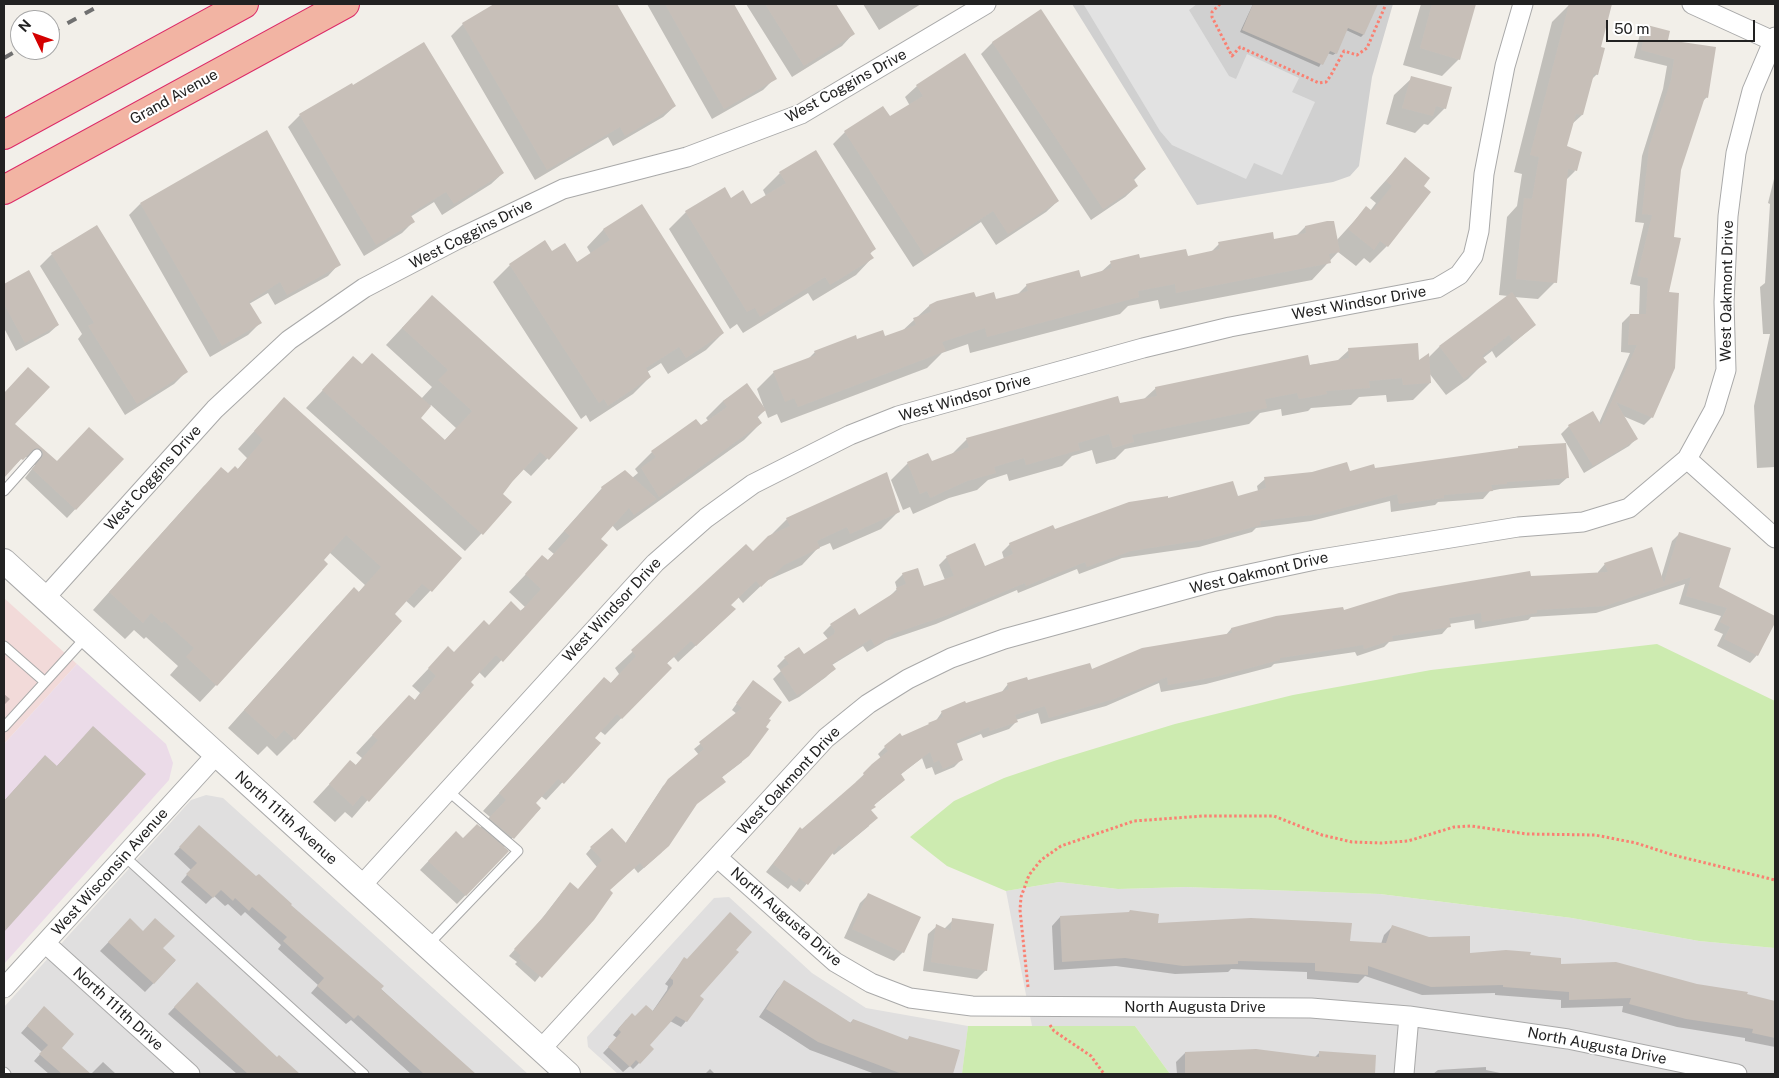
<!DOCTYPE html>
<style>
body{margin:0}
#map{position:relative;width:1779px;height:1078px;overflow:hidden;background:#f2efe9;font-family:"Public Sans",sans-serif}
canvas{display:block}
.frame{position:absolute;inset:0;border:5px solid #222;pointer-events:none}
.north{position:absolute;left:10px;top:10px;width:50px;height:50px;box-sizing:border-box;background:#fff;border:1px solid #a7a7a7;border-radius:50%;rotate:312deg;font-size:14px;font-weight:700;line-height:20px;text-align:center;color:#222}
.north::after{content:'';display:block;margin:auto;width:18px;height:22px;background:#d40000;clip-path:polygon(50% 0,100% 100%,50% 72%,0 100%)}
.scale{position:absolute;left:1606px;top:20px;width:149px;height:22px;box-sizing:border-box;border:2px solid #222;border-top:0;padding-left:6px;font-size:15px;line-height:18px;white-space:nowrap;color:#222;-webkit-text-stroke:4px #fff;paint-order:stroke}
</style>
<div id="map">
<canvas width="1779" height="1078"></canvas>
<div class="frame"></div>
<div class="north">N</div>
<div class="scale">50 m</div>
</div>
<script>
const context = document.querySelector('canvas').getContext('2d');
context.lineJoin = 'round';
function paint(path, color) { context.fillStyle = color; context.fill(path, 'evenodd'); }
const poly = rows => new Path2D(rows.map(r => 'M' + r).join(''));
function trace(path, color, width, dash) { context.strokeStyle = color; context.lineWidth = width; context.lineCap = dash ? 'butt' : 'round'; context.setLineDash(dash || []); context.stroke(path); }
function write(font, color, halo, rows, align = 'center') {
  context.font = font + ' "Public Sans",sans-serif'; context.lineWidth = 4; context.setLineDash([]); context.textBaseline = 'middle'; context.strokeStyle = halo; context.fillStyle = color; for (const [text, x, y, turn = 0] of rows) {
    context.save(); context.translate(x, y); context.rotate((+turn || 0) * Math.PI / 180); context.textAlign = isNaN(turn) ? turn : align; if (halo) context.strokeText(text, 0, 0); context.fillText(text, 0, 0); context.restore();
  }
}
paint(poly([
 [206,795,223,798,528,1074,4,1074,4,1007,191,800],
 [1059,882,1118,889,1186,887,1380,894,1572,918,1699,941,1775,948,1775,1074,1170,1074,1135,1026,1032,1026,1006,891],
 [729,897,812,973,866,1008,968,1026,962,1074,618,1074,588,1047,587,1037,714,898]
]), '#e0dfdf');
paint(poly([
 [4,598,77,664,4,744]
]), '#f2dad9');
paint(poly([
 [77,664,166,744,173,763,169,780,4,964,4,744]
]), '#ebdbe8');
paint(poly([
 [1072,4,1393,4,1372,77,1359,166,1350,176,1333,182,1197,205]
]), '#d0d0d0');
paint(poly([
 [1657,644,1775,701,1775,948,1699,941,1572,918,1380,894,1186,887,1118,889,1059,882,1006,891,947,866,910,837,954,801,1004,778,1057,760,1175,724,1293,695,1431,670],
 [968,1026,1135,1026,1170,1074,962,1074]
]), '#cdebb0');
paint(poly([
 [1086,4,1197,4,1189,10,1229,76,1236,79,1247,54,1299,78,1292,92,1315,102,1282,175,1254,163,1246,179,1172,145,1160,131,1084,5]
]), '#e2e2e2');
paint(poly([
 [498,4,616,4,675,106,663,117,613,146,608,137,535,180,451,36,463,24],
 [647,4,733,4,775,78,763,90,712,119],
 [746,4,834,4,853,34,842,46,792,77],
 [863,4,921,4,879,30],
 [1253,4,1377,4,1363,35,1361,37,1346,30,1336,53,1333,55,1327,53,1319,67,1240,32],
 [1421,4,1475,4,1459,59,1442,76,1403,65],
 [1611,4,1599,48,1597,74,1591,80,1582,115,1571,125,1566,147,1575,171,1565,181,1555,282,1538,299,1514,297,1535,325,1496,358,1492,351,1483,358,1485,362,1468,379,1446,395,1429,373,1430,383,1413,400,1387,402,1386,395,1359,397,1351,405,1311,408,1308,411,1282,416,1281,409,1260,413,1249,424,1125,449,1115,459,1096,464,1092,450,1072,456,1062,466,1009,481,1007,474,988,480,977,490,949,498,913,514,910,507,903,510,891,480,908,463,931,462,951,455,967,439,1144,399,1156,388,1337,361,1349,350,1418,363,1428,358,1439,347,1508,296,1499,295,1507,217,1517,206,1522,174,1514,172,1552,22,1569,5],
 [1648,26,1666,41,1707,97,1702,102,1680,169,1652,417,1644,425,1623,416,1637,438,1629,446,1584,473,1561,434,1569,426,1599,423,1630,353,1621,352,1622,323,1630,315,1639,315,1640,286,1630,284,1644,223,1635,222,1642,156,1663,89,1667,66,1634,58,1640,34],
 [993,42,1145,169,1133,181,1137,186,1125,197,1091,220,981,54],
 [1412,78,1445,108,1428,125,1424,124,1415,133,1386,124,1394,95],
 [917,86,1058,201,1046,212,996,245,981,222,913,267,833,144,845,132,883,108,890,118,910,106,905,97],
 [300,115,503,173,491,184,442,215,434,202,410,217,413,222,402,233,364,256,288,127],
 [1405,159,1387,246,1370,263,1364,258,1356,266,1338,252,1312,280,1160,309,1158,300,1128,306,1120,314,970,353,968,344,942,353,927,368,781,423,777,414,768,418,765,410,757,418,761,423,744,440,617,531,612,525,599,539,606,546,485,678,479,672,352,818,345,812,335,822,313,802,350,762,355,766,362,758,356,753,393,713,414,701,420,693,412,686,448,648,454,653,489,626,520,611,525,607,509,592,526,574,547,561,554,554,548,549,602,488,632,478,638,473,635,469,652,452,709,422,706,418,723,401,747,385,764,408,757,389,774,372,808,359,815,352,857,341,885,338,901,332,929,306,938,303,975,298,995,301,1017,295,1027,285,1080,278,1101,272,1111,263,1187,257,1210,253,1219,244,1273,240,1296,236,1305,227,1336,241,1366,208,1370,211,1376,203,1370,198],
 [780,173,874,249,870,254,872,258,856,275,813,301,808,293,743,333,737,324,730,329,669,229,686,212,731,200,751,205,766,196,763,190],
 [1775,175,1775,467,1757,468,1754,406,1770,334,1763,334,1760,287,1765,283,1770,204,1768,203],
 [140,204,339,264,328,276,275,305,268,293,249,304,260,323,248,335,210,357,129,215],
 [641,206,723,333,706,350,668,374,661,363,647,372,650,377,633,394,590,422,586,415,581,419,493,282,510,265,552,253,577,263,591,254,587,247,603,230],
 [52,254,186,372,174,384,125,415,78,339,82,334,40,266],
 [29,272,58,325,49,333,16,351,4,328,4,285],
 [415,314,576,428,531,476,523,469,501,494,511,502,465,551,306,408,353,358,362,365,421,399,432,387,386,345],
 [431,405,456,428,444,441,419,418],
 [20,377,13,424,57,463,122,459,67,518,25,478,35,465,33,457,23,457,4,476,4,394],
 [268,416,461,558,414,608,405,600,294,739,277,756,267,746,258,755,228,728,337,606,358,593,365,585,329,552,216,685,200,702,170,675,178,666,146,637,144,639,134,630,125,639,93,610,204,486,237,470,247,458,238,449],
 [1374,469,1567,478,1559,485,1500,489,1490,491,1483,499,1438,502,1435,505,1391,512,1390,501,1311,521,1256,528,1252,532,1199,547,1122,558,1079,574,1077,569,1018,593,1017,590,936,624,886,641,867,652,863,646,832,665,834,669,826,677,799,697,789,702,773,679,781,671,777,666,785,658,804,656,828,639,823,633,831,625,859,617,889,597,897,589,895,582,903,574,923,588,945,580,939,565,947,557,984,567,1004,559,1002,552,1010,544,1167,500,1237,497,1258,491,1257,486,1265,479],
 [898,512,881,529,833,550,830,543,818,548,802,565,766,581,743,603,738,597,730,605,717,626,678,662,674,657,666,664,670,668,605,735,600,731,593,738,599,743,546,800,541,796,534,803,540,809,503,848,507,852,457,904,420,870,447,841,463,840,480,828,490,817,483,811,587,696,610,684,619,674,615,668,746,546,753,553,787,519],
 [1679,534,1718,588,1775,617,1757,655,1750,663,1717,646,1723,634,1714,630,1721,616,1679,604,1685,584,1596,613,1531,617,1528,620,1475,629,1474,620,1449,624,1449,626,1442,634,1389,642,1384,647,1357,656,1355,652,1274,664,1271,667,1206,684,1161,692,1159,683,1106,706,1041,724,1038,713,1016,720,1016,722,1009,729,983,738,981,734,956,744,961,760,954,767,935,775,932,767,926,769,922,758,900,775,904,780,873,806,870,811,869,826,834,855,832,853,800,892,791,885,788,889,766,872,800,829,802,831,857,783,856,782,881,758,878,754,885,747,926,727,935,722,942,712,1001,693,1008,684,1091,671,1225,636,1231,629,1276,618,1343,612,1530,578,1598,574,1598,572,1605,564,1661,578,1672,541],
 [748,688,742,762,721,778,694,806,661,853,638,873,634,868,608,891,535,982,515,964,517,962,509,956,540,921,564,890,578,890,597,867,586,854,591,848,625,844,663,786,699,755,694,749,737,714,732,710],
 [4,694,10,699,4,705],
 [93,728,10,923,4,929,4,801,34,768,56,767],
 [193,833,289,905,474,1074,411,1074,351,1020,346,1024,311,993,318,985,278,949,281,945,245,912,241,916,228,904,225,906,214,896,206,904,181,882,191,870,174,854],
 [869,894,903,952,894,961,844,938,860,903],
 [1060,917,1156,924,1251,920,1326,922,1351,924,1349,942,1381,944,1384,935,1393,926,1469,954,1529,956,1559,965,1697,985,1775,1002,1775,1047,1745,1041,1745,1038,1677,1027,1622,1012,1623,1006,1561,1008,1561,1000,1495,995,1495,993,1422,995,1365,976,1358,983,1307,979,1307,972,1231,969,1228,972,1175,974,1116,966,1054,970,1052,926],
 [953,920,986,970,977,979,923,971,928,934,937,926,944,929],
 [121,929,162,948,175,961,145,992,100,951],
 [684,959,686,1021,681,1027,670,1021,648,1045,652,1049,639,1063,633,1069,630,1066,623,1072,603,1053,617,1038,613,1035,626,1020,652,1012,667,990,668,986,665,984],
 [784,982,850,1023,853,1020,906,1041,910,1037,958,1051,952,1074,875,1074,810,1050,759,1017,777,990],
 [191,990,277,1059,279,1057,298,1074,237,1074,168,1014],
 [38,1014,60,1048,89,1074,49,1074,34,1061,42,1052,21,1033],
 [1320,1052,1375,1056,1373,1074,1177,1074,1176,1062,1185,1053,1314,1058],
 [103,1062,116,1074,91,1074],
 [1486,1067,1486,1070,1505,1074,1433,1074,1438,1070],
 [710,1069,715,1074,705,1074]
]), '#0003');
paint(poly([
 [494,4,617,4,676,106,625,136,620,127,547,170,462,23],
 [665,4,734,4,777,79,724,109],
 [765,4,836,4,855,34,804,66],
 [1253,4,1378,4,1364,35,1348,28,1337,54,1330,51,1323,65,1242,30],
 [1432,4,1476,4,1460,60,1420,48],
 [1569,4,1612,4,1601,47,1605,48,1598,75,1594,74,1583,115,1576,114,1567,146,1582,152,1577,171,1568,169,1557,283,1516,279,1524,198,1532,199,1539,157,1530,155],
 [1041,9,1146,169,1133,178,1138,186,1103,209,992,42],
 [1647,25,1670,31,1668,40,1716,47,1708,98,1705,97,1681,170,1674,237,1681,238,1669,292,1679,293,1675,368,1653,418,1616,402,1638,439,1593,466,1568,425,1593,411,1601,425,1637,345,1628,345,1630,314,1646,314,1648,278,1637,276,1652,215,1642,214,1649,147,1671,80,1674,59,1641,50],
 [424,42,504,173,454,204,446,192,410,214,415,222,376,245,299,114,352,83,353,85],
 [965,53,1059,201,1008,234,993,211,925,256,844,131,883,106,890,116,923,96,916,85],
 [1411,76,1452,87,1446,109,1436,106,1433,116,1402,108],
 [267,130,341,265,287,295,280,282,249,302,262,323,222,346,140,203],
 [816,150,876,249,870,253,874,258,830,285,825,277,760,317,755,308,747,312,685,211,725,187,731,198,743,190,751,204,786,183,779,172],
 [1405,157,1430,178,1424,186,1431,192,1388,247,1380,241,1374,250,1348,229,1366,206,1372,211,1392,186,1386,181],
 [642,204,724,333,686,358,679,347,646,368,651,377,608,406,604,399,599,403,509,264,545,240,552,251,565,243,577,262,610,240,603,229],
 [1327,221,1334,221,1340,252,1329,254,1331,263,1176,293,1175,284,1138,291,1139,297,987,337,985,328,942,342,946,351,798,407,794,398,785,402,773,371,816,355,814,351,856,335,857,339,883,330,885,336,916,325,913,318,931,312,929,305,937,301,974,292,976,297,994,292,996,299,1028,291,1026,284,1079,270,1081,277,1112,268,1110,261,1139,254,1140,258,1186,249,1188,256,1220,249,1218,242,1273,232,1274,239,1306,233,1305,226],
 [97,225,188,372,137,404,88,326,94,323,51,253],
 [29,270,59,325,25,343,4,304,4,284],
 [1512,292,1536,325,1514,342,1509,335,1482,356,1487,362,1464,379,1439,346],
 [432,295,578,428,549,460,540,452,512,482,503,494,512,502,483,535,322,390,353,356,362,364,372,353,431,406,421,418,445,440,472,411,438,380,448,370,402,328],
 [1418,343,1419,360,1429,353,1431,383,1403,385,1402,378,1369,381,1370,388,1326,391,1327,394,1299,399,1297,393,1265,399,1267,408,1132,435,1134,442,1113,448,1109,434,1078,443,1080,450,1026,465,1024,458,994,467,996,473,967,481,930,498,927,491,920,494,907,462,928,453,932,461,969,447,966,438,1118,396,1120,403,1157,396,1155,387,1308,355,1310,365,1349,358,1348,348],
 [28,367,50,387,15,424,57,461,89,427,124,459,76,510,32,469,43,456,43,452,39,448,33,450,23,460,21,459,4,478,4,393],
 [747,383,766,410,757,416,762,423,659,497,641,468,656,457,651,451,696,419,701,425,727,407,723,401],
 [284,397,462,558,432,592,422,584,395,614,402,621,295,740,284,730,276,739,244,710,354,587,359,592,381,567,346,535,324,560,328,564,217,686,186,657,194,648,164,621,162,623,151,613,143,623,109,592,221,467,228,473,235,466,238,469,263,440,254,431],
 [1566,443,1569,478,1507,482,1507,484,1491,485,1493,491,1444,495,1444,498,1399,504,1397,494,1320,514,1260,521,1261,525,1208,539,1131,551,1087,567,1085,562,1026,586,1025,583,945,616,895,633,875,646,871,639,832,664,836,669,809,689,797,695,780,670,789,664,784,657,799,647,804,654,834,634,835,631,830,624,855,608,859,615,897,591,896,588,906,584,902,573,918,568,924,586,954,576,946,556,975,543,985,566,1013,554,1009,543,1053,525,1055,529,1129,502,1168,496,1168,498,1233,481,1238,496,1266,488,1264,477,1312,472,1347,462,1350,471,1374,464,1375,468,1518,448,1518,446],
 [625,470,657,499,634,515,629,508,601,539,608,545,503,662,496,655,471,682,474,685,369,802,362,795,353,806,329,784,350,760,356,765,378,740,372,735,409,695,415,700,436,676,428,668,448,646,454,652,484,620,489,625,511,601,521,611,541,589,525,574,542,555,548,560,570,536,564,531,602,489,601,487],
 [887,472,900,512,850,534,847,527,817,541,820,548,784,565,761,587,756,581,731,605,736,609,696,646,691,641,667,663,672,668,622,719,617,714,595,738,601,743,564,784,558,779,536,803,541,808,514,839,489,818,506,800,499,793,604,677,611,683,636,656,631,650,746,544,753,551,768,536,790,526,786,518],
 [1679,532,1731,548,1719,587,1775,616,1775,623,1758,656,1724,639,1730,627,1720,622,1727,608,1686,596,1691,577,1605,606,1537,610,1537,613,1482,622,1481,613,1449,618,1451,627,1392,636,1393,640,1364,649,1363,645,1280,658,1280,660,1215,677,1168,685,1167,677,1114,699,1049,718,1045,706,1015,715,1018,722,990,731,989,727,956,741,963,760,943,769,939,760,934,763,930,752,901,774,905,780,874,805,876,807,871,810,878,818,842,848,839,845,808,885,799,878,796,882,773,864,800,827,802,829,864,775,863,773,872,764,888,751,884,746,900,733,902,736,929,724,928,723,943,717,941,711,965,701,966,703,1009,689,1007,683,1027,677,1028,680,1090,663,1092,669,1142,648,1232,633,1231,628,1276,616,1343,607,1344,610,1399,593,1530,571,1531,576,1608,572,1604,563,1652,547,1664,583],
 [753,680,782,702,769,719,771,720,766,727,769,729,749,756,722,777,726,782,697,804,669,846,644,868,640,863,610,890,613,893,594,920,542,978,519,958,521,956,514,949,546,914,570,882,578,889,602,860,590,847,612,828,626,843,668,779,704,749,699,742,742,708,736,703],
 [93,726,146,774,4,932,4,801,45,755,57,766],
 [477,824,509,851,466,896,428,861,456,831,463,838],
 [199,825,256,876,259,874,292,904,291,905,384,986,381,989,476,1074,424,1074,358,1015,354,1019,317,986,324,978,283,941,287,937,252,907,249,911,235,898,233,901,221,890,213,898,186,874,197,863,179,847],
 [868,893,921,917,904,953,852,929],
 [1130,910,1159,914,1158,923,1251,918,1352,923,1350,941,1386,943,1392,925,1429,937,1470,936,1470,953,1506,950,1531,952,1530,955,1561,958,1561,964,1616,962,1697,984,1748,992,1747,994,1775,1001,1775,1038,1752,1033,1753,1029,1686,1019,1629,1004,1631,998,1569,1000,1569,992,1503,987,1503,985,1431,987,1368,966,1368,975,1315,971,1315,963,1238,961,1238,964,1183,966,1125,958,1062,962,1060,916,1129,912],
 [730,912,752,932,736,950,739,952,700,996,704,999,687,1022,676,1016,650,1045,654,1049,640,1064,636,1060,630,1067,608,1047,621,1032,618,1029,632,1013,635,1016,646,1005,653,1011,673,984,673,980,670,978,684,957,687,959],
 [130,918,143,931,155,918,175,936,163,948,176,960,154,984,108,942],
 [952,918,994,924,987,971,931,962,936,924,951,931],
 [784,980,851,1023,853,1019,908,1040,909,1036,960,1050,953,1074,902,1074,818,1042,766,1009],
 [197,982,277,1057,279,1055,300,1074,248,1074,208,1038,174,1007],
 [44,1006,74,1034,62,1048,91,1074,62,1074,39,1054,48,1045,27,1026],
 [1256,1049,1319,1057,1319,1051,1376,1055,1375,1074,1185,1074,1185,1052]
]), '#c7bfb8');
const service = poly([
 [4,491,37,454],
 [4,646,45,682],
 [4,727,86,637],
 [124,856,364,1074],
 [428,945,518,851,447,790],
 [4,1072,6,1074]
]);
const minor = poly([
 [1692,4,1773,41],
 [1687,459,1775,538],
 [44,599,215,409,289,340,364,288,456,240,563,189,687,157,801,114,986,4],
 [718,858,835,962,871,983,910,998,972,1006,1311,1008,1409,1016,1568,1039,1737,1074],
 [361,886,655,563,706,518,753,484,850,435,898,416,1143,348,1230,327,1437,288,1459,275,1473,256,1479,231,1484,174,1505,66,1523,4],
 [45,943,190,1074],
 [4,988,216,755],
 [541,1049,826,738,868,704,908,679,951,658,1004,639,1212,582,1315,560,1518,527,1583,522,1629,508,1687,459,1714,410,1726,370,1724,302,1728,216,1736,153,1752,91,1775,37],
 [1404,1074,1409,1016]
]);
const tertiary = poly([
 [4,561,568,1074]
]);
const trunk = poly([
 [4,135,244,4],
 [4,190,345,4]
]);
trace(service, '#a9a9a9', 11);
trace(minor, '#a9a9a9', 21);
trace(tertiary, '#a9a9a9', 26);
trace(trunk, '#dc2a67', 30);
trace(poly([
 [1220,4,1212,12,1212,17,1232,56,1240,47,1319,83,1326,82,1331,75,1344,51,1357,55,1367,48,1386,4],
 [1028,987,1020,910,1021,897,1029,875,1041,860,1061,846,1134,821,1203,816,1274,816,1322,835,1352,842,1381,843,1408,841,1454,827,1471,826,1527,834,1595,835,1636,843,1673,855,1775,880],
 [1050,1025,1054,1031,1091,1056,1104,1074]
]), '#fa8072', 3, [2.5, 2.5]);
trace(service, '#fff', 9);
trace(minor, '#fff', 19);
trace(tertiary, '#fff', 24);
trace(trunk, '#f2b4a3', 28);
trace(poly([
 [50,33,102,4],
 [4,58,20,49]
]), '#707070', 4, [10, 10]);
write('15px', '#222', '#fff', [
 ["West Coggins Drive",846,86,-29],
 ["Grand Avenue",174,97,-29],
 ["West Coggins Drive",471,234,-27],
 ["West Oakmont Drive",1727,291,-89],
 ["West Windsor Drive",1359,303,-10],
 ["West Windsor Drive",965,398,-16],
 ["West Coggins Drive",153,478,-48],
 ["West Oakmont Drive",1259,573,-13],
 ["West Windsor Drive",612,610,-47],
 ["West Oakmont Drive",789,781,-47],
 ["North 111th Avenue",286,818,42],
 ["West Wisconsin Avenue",110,872,-48],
 ["North Augusta Drive",786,917,41],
 ["North Augusta Drive",1195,1007],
 ["North 111th Drive",118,1009,42],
 ["North Augusta Drive",1597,1046,11]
]);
</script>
